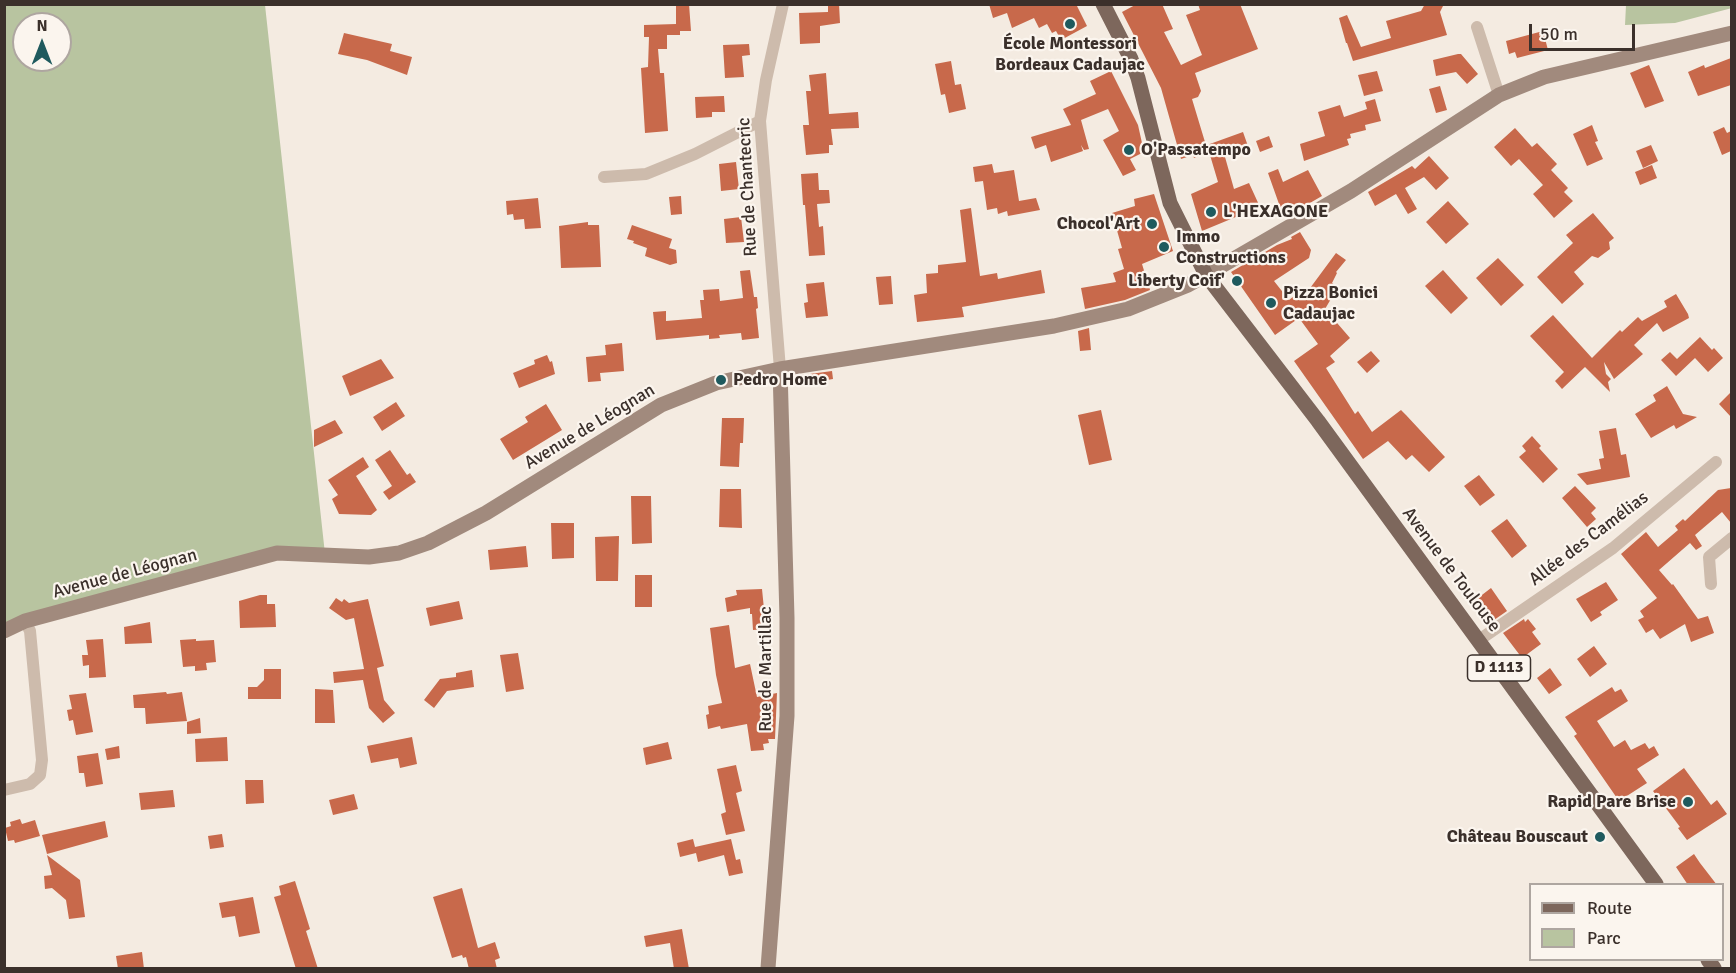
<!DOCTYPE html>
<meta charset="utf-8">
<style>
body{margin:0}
#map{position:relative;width:1736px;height:973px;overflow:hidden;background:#f4ebe1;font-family:Signika,sans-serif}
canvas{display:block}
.frame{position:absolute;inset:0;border:6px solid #3b302b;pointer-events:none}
.legend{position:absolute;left:1529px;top:883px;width:195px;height:78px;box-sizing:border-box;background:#fbf5ee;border:2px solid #aea6a0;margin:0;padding:8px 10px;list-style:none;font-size:18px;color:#3b302b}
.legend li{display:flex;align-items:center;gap:12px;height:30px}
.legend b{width:30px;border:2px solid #aea6a0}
.north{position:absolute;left:12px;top:12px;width:60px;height:60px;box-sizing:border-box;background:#fbf5ee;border:2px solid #aea6a0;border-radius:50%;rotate:0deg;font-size:16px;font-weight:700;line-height:24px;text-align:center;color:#3b302b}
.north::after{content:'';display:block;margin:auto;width:21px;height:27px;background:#1f5a5e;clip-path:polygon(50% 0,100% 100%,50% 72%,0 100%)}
.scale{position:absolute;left:1529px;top:24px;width:106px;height:27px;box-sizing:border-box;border:3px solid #3b302b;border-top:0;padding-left:8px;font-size:18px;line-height:21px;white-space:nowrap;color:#3b302b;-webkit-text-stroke:4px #fbf5ee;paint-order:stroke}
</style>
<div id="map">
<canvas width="1736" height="973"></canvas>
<div class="frame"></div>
<ul class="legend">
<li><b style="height:8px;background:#7d675c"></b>Route</li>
<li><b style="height:16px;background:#b8c4a0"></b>Parc</li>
</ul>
<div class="north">N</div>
<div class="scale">50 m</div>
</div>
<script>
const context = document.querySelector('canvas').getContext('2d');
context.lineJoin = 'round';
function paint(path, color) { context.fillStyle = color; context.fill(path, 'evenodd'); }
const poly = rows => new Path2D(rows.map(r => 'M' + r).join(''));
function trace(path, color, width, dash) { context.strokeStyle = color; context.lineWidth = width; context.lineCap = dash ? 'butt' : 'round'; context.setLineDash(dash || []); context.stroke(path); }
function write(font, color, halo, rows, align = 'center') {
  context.font = font + ' Signika,sans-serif'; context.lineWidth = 4.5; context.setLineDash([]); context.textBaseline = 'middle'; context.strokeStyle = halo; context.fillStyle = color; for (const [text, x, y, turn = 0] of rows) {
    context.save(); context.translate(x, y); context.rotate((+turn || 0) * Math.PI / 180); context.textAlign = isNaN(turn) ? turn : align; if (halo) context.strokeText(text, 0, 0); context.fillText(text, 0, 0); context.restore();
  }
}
paint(poly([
 [5,5,265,5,325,554,277,553,5,631],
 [24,24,60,24,60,60,24,60],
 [1626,5,1731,4,1732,8,1675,23,1625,25]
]), '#b8c4a0');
paint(poly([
 [676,4,689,4,691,31,680,31,680,35,667,35,667,49,658,49,660,73,664,73,668,131,645,133,641,68,648,67,649,37,644,37,644,25,676,24],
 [828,4,839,4,840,23,820,26,820,43,800,44,799,13,828,12],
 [989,4,1076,4,1087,26,1061,40,1056,31,1052,33,1047,24,1039,28,1034,18,1012,28,1007,13,993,18],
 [1137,4,1162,4,1173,29,1164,32,1181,65,1202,55,1186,15,1200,10,1198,4,1240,4,1258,49,1195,73,1201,91,1198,97,1192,99,1208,152,1194,158,1193,155,1181,159,1161,88,1122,12],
 [1425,4,1444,4,1440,12,1447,35,1353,61,1347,43,1346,43,1339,18,1347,15,1361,47,1391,38,1386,21,1421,11],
 [1543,31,1548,50,1517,58,1515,52,1509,54,1506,41],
 [344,33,392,44,390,51,412,57,407,75,367,60,338,54],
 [749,44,750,55,742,56,744,77,725,78,723,45],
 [1458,54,1461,54,1478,74,1467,84,1456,72,1436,76,1433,60],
 [1731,58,1731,85,1698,96,1688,72,1704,65,1705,68],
 [951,61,955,85,961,84,966,109,949,113,945,94,941,95,935,64],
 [1649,65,1664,101,1645,108,1630,73],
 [1111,71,1138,125,1144,152,1130,159,1136,170,1123,176,1103,140,1119,131,1108,109,1081,120,1089,149,1084,150,1081,145,1083,151,1051,162,1046,145,1035,149,1031,137,1071,125,1063,109,1096,94,1090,81],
 [1377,71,1383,91,1364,96,1358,75],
 [826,73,829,114,858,112,859,128,831,129,833,145,829,145,829,153,806,155,803,125,809,125,806,91,811,91,809,75],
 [1440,86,1447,110,1436,113,1429,89],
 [724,96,725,112,712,112,712,117,696,118,695,97],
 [1375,99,1381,121,1365,125,1366,130,1350,134,1351,138,1347,139,1349,145,1304,161,1300,144,1325,136,1318,112,1340,105,1344,117,1367,109,1365,102],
 [1592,125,1598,141,1595,142,1603,159,1587,166,1573,134],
 [1724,127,1727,133,1731,131,1731,151,1722,155,1713,132],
 [1515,128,1532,147,1537,143,1557,164,1551,170,1568,188,1564,192,1573,201,1554,218,1533,194,1543,185,1519,159,1511,166,1494,147],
 [1243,132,1249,149,1225,157,1234,189,1249,183,1260,207,1202,231,1191,194,1218,182,1207,145],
 [1269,136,1273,147,1260,152,1256,141],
 [1651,145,1658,161,1643,168,1636,151],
 [1429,156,1449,178,1436,190,1424,177,1405,188,1417,209,1408,214,1396,194,1375,206,1368,192,1412,166,1415,169],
 [736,162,739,189,721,191,719,164],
 [992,164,994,173,1014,170,1019,201,1036,198,1040,210,1008,216,1007,211,998,214,997,208,987,210,983,181,975,182,973,167],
 [1652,165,1657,178,1640,185,1635,172],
 [1278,169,1283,182,1308,170,1322,196,1284,218,1268,173],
 [818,173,819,190,829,190,830,203,817,204,819,227,823,226,825,255,809,256,805,205,803,205,801,174],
 [1154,194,1173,251,1142,264,1150,290,1125,300,1085,309,1081,288,1116,282,1113,273,1124,269,1118,249,1122,248,1112,213,1135,206,1134,199],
 [681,196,682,214,671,215,669,197],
 [538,198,541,228,525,229,524,219,514,220,513,214,507,215,506,201],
 [1448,201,1469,224,1446,244,1426,222],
 [971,208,980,276,997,273,998,279,1041,270,1045,293,962,307,964,317,917,322,914,295,927,293,926,274,938,273,938,265,966,262,960,210],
 [1593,213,1614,238,1609,242,1610,249,1598,258,1592,256,1574,272,1584,284,1562,304,1537,277,1573,243,1566,235],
 [741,217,744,242,726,243,724,219],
 [588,222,588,225,599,225,601,267,561,268,559,226],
 [632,225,672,239,669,248,676,250,677,263,670,265,645,256,647,248,633,243,634,241,627,239],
 [1300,232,1311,250,1309,258,1274,281,1289,300,1304,288,1302,299,1336,253,1346,260,1336,272,1337,273,1332,283,1338,287,1325,309,1350,338,1330,356,1335,362,1326,368,1355,414,1358,411,1372,432,1401,410,1406,415,1445,457,1429,472,1412,455,1406,460,1388,441,1363,459,1294,361,1318,344,1299,318,1275,335,1231,272,1277,245,1292,239,1291,237],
 [1498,258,1524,285,1501,306,1476,278],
 [750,270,754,297,757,297,758,308,756,309,759,338,742,340,741,333,719,335,720,338,709,339,709,335,656,340,653,312,666,311,666,321,702,318,700,300,704,300,703,290,719,289,720,301,743,298,740,271],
 [1443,270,1468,298,1451,314,1425,286],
 [891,276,893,304,879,305,876,277],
 [824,282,828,316,806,318,804,303,808,302,806,284],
 [1676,294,1688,314,1689,318,1663,332,1657,323,1634,345,1643,354,1614,379,1604,362,1606,374,1611,379,1608,382,1610,392,1585,367,1562,389,1555,381,1564,372,1530,336,1553,315,1592,358,1620,330,1622,332,1638,317,1642,321,1667,307,1664,301],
 [1089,328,1091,350,1080,351,1078,331],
 [1700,337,1712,350,1714,348,1723,358,1708,372,1695,358,1676,376,1661,360,1670,352,1677,359],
 [622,343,624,371,600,373,601,381,588,382,586,357,606,355,605,345],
 [1371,351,1380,361,1367,373,1357,362],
 [547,355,550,362,552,361,555,374,519,388,513,373,535,364,534,360],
 [381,359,394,378,350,396,342,376],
 [832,371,833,379,790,386,795,376],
 [1667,386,1683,414,1697,417,1676,429,1674,425,1651,438,1635,414,1656,401,1653,395],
 [1731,392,1731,417,1719,404],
 [396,402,405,416,382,431,373,417],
 [546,404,562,430,513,460,500,439,528,422,525,417],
 [1101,410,1112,460,1089,465,1078,415],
 [722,418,744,418,743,443,740,443,739,467,720,466],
 [335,420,343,433,314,447,314,430],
 [1616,428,1621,455,1626,454,1630,477,1587,485,1577,474,1601,469,1599,459,1604,458,1599,431],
 [1532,436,1541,446,1539,448,1558,469,1543,483,1519,457,1526,451,1522,446],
 [390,450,407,475,410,473,416,482,389,500,383,492,392,486,375,460],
 [363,457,369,467,356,476,377,510,371,515,339,514,332,499,338,495,328,480],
 [1479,475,1495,495,1480,506,1464,486],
 [1575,486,1596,508,1591,513,1596,519,1587,527,1562,498],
 [1731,488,1731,523,1722,512,1695,535,1702,546,1696,550,1690,543,1659,570,1672,585,1673,584,1698,619,1708,616,1714,633,1691,642,1685,624,1660,639,1653,629,1646,633,1638,620,1644,617,1640,611,1657,598,1621,554,1646,532,1658,547,1678,530,1675,526,1683,519,1685,521,1718,490],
 [720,489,741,489,742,528,719,527],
 [631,496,651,496,652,543,632,544],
 [1507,519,1527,546,1512,558,1491,531],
 [551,523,574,523,574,558,552,559],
 [619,536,618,581,596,581,595,537],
 [526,546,528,567,490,570,488,550],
 [635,575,652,575,652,607,635,607],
 [1606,582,1618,600,1600,612,1602,615,1591,622,1576,599],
 [1491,588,1507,611,1494,620,1478,598],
 [762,589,766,629,753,630,752,614,750,614,750,608,727,612,725,598,737,595,736,590],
 [260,595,267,595,267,604,275,604,276,627,240,628,239,601],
 [336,598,342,602,344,599,349,603,368,599,384,666,377,668,384,700,395,713,383,723,369,708,363,680,334,683,333,672,364,669,354,618,346,620,329,608],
 [459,601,463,619,430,626,426,608],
 [1524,619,1525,622,1528,619,1536,629,1532,632,1541,644,1522,658,1503,633],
 [150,622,152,643,125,644,124,627],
 [729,625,735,668,750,664,757,697,777,693,775,739,768,739,769,743,763,744,764,750,751,751,747,724,721,729,720,726,708,729,706,715,709,714,708,706,722,703,716,675,710,628],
 [103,639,106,677,89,678,89,665,83,666,82,655,88,655,86,640],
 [196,639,196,641,214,640,216,662,206,663,207,670,195,671,195,666,183,667,180,640],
 [1594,646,1607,664,1590,677,1577,659],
 [518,653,524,689,506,692,500,655],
 [1550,668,1562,685,1549,694,1537,678],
 [264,669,281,669,281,699,248,699,248,687,257,687,264,680],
 [472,670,474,687,447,691,434,708,424,700,440,679,456,677,456,673],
 [1612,687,1615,692,1621,689,1628,701,1597,721,1614,747,1625,740,1631,750,1645,743,1649,749,1654,746,1659,755,1637,769,1647,783,1619,801,1574,736,1577,734,1565,717],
 [315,689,333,690,335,723,315,723],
 [166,692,167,694,182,692,187,721,146,724,145,708,134,708,133,695],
 [86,693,93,732,76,735,73,720,69,721,67,710,72,709,69,695],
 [200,718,201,733,187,734,187,722],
 [227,737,228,761,196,762,195,739],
 [412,737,417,764,400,768,398,758,371,763,367,746],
 [668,742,672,759,646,765,643,748],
 [119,746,120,758,107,760,105,749],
 [98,753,103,784,86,787,84,773,79,773,77,756],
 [736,765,742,791,736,793,745,831,726,835,721,814,726,812,717,769],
 [1684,768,1711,805,1717,800,1727,814,1687,840,1678,828,1680,827,1653,791],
 [245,780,263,780,264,803,246,804],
 [173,790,175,807,141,810,139,793],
 [354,794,358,809,333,815,329,800],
 [20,819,22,824,35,820,40,836,15,843,14,840,8,841,5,828,11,826,10,822],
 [105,821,108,837,47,854,42,835],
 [222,834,224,847,210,849,208,836],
 [693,839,695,847,731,839,736,860,740,859,743,873,729,876,724,855,698,862,696,853,680,857,677,843],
 [1694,854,1700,863,1717,885,1688,885,1676,867],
 [47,855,80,880,85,917,69,919,66,900,52,888,45,889,44,876,52,875],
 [295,881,310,929,306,931,318,969,296,969,274,897,281,895,279,886],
 [462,888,478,948,495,942,500,958,495,960,497,969,469,969,466,957,463,958,462,955,452,958,433,897],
 [253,897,260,933,239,937,235,916,222,918,219,903],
 [682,929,689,969,674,969,670,943,646,947,644,936],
 [142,952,144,969,118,969,116,956]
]), '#c8694b');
trace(poly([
 [1477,27,1499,95],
 [604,177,646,174,695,154,760,121],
 [780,369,760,121,766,80,783,4],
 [1711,584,1709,557,1732,538],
 [1479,640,1613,548,1716,462],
 [4,790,30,784,40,775,42,760,30,631,25,621]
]), '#cdbbac', 12);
trace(poly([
 [4,631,25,621,277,553,369,557,399,553,428,543,486,513,661,405,716,383,780,369,1054,326,1128,309,1188,285,1206,275,1351,191,1499,95,1544,77,1732,33],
 [768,968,787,716,787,618,780,369]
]), '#a18a7d', 15);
trace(poly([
 [1103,4,1131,59,1138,78,1170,203,1206,275,1318,421,1656,884],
 [1708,960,1714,968]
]), '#7d675c', 15);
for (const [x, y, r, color] of [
 [1070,24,6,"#1f5a5e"],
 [1129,150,6,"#1f5a5e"],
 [1211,212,6,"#1f5a5e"],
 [1152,224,6,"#1f5a5e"],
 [1164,247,6,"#1f5a5e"],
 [1237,281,6,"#1f5a5e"],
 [1271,303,6,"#1f5a5e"],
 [721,380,6,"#1f5a5e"],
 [1688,802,6,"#1f5a5e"],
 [1600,837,6,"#1f5a5e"]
]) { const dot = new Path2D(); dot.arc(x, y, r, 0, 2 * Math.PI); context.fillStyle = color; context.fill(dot); trace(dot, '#fbf5ee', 2); }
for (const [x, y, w] of [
 [1499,668,63]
]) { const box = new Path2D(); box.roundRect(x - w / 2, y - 13, w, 26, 4.5); context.fillStyle = '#fbf5ee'; context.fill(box); trace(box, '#3b302b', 1.5); }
write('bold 16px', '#3b302b', null, [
 ["D 1113",1499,668]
]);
write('bold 18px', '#3b302b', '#fbf5ee', [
 ["École Montessori",1070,44,"center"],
 ["Bordeaux Cadaujac",1070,65,"center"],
 ["O'Passatempo",1141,150],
 ["L'HEXAGONE",1223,212],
 ["Chocol'Art",1140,224,"right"],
 ["Immo",1176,237],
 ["Constructions",1176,258],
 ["Liberty Coif'",1225,281,"right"],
 ["Pizza Bonici",1283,293],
 ["Cadaujac",1283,314],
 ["Pedro Home",733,380],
 ["Rapid Pare Brise",1676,802,"right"],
 ["Château Bouscaut",1588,837,"right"]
], 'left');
write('18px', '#3b302b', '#fbf5ee', [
 ["Rue de Chantecric",748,187,-93],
 ["Avenue de Léognan",590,427,-31],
 ["Allée des Camélias",1589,539,-37],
 ["Avenue de Toulouse",1451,570,53],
 ["Avenue de Léognan",125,574,-15],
 ["Rue de Martillac",766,669,-90]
]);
</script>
